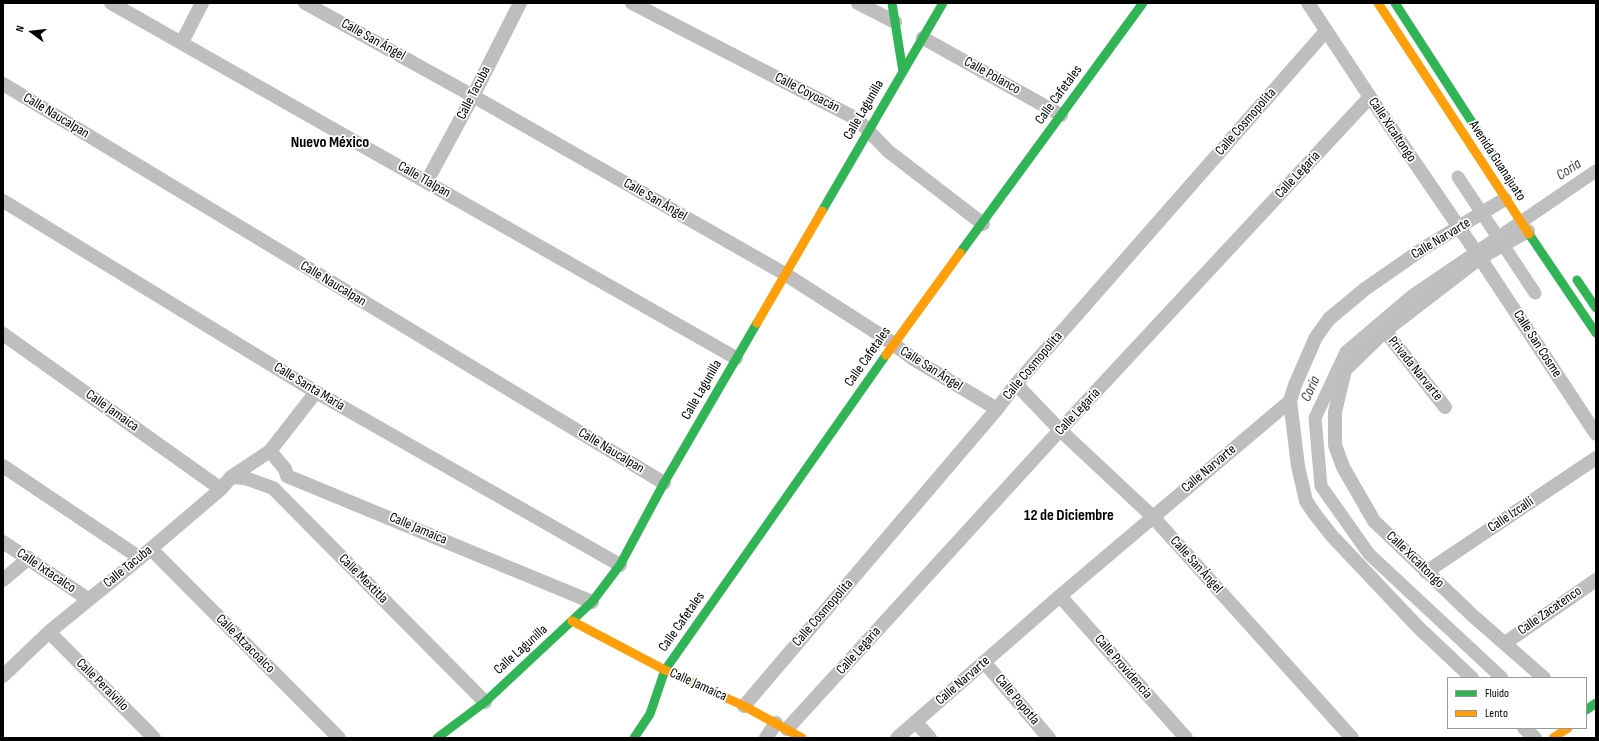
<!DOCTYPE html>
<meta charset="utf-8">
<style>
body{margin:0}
#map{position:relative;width:1599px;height:741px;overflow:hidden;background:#fff;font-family:"Sofia Sans Condensed",sans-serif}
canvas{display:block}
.frame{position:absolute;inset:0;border:4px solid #000;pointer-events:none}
.legend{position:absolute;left:1447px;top:677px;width:140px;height:52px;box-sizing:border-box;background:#fff;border:1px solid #999;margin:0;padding:5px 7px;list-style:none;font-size:12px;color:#000}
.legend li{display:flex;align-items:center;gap:8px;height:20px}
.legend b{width:20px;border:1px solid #999}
.north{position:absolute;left:12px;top:12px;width:40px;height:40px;-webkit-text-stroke:3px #fff;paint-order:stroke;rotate:285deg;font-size:11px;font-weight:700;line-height:16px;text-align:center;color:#000}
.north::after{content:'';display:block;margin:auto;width:14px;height:18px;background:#000;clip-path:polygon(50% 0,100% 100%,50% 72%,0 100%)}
</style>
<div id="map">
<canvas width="1599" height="741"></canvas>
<div class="frame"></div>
<ul class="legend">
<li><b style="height:5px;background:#30b455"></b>Fluido</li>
<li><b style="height:5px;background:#ff9f0a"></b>Lento</li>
</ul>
<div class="north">N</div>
</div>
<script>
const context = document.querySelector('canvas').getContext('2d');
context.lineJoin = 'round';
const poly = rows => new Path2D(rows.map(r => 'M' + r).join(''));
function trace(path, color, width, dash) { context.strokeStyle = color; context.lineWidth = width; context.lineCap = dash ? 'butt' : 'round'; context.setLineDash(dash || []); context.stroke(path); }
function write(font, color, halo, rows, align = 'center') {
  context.font = font + ' "Sofia Sans Condensed",sans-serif'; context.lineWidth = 3.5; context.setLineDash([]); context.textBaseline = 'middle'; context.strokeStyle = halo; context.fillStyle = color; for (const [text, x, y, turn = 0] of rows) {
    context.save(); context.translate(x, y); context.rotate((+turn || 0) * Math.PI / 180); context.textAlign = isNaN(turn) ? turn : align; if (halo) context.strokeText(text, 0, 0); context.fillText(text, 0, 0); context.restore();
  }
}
trace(poly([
 [1458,177,1535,293],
 [1502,678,1369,554,1321,486,1315,418,1346,352,1412,296,1596,171]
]), '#bfbfbf', 13);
trace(poly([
 [111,3,736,358],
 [305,3,473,96,785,274,885,338,915,360,997,409],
 [632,3,857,119,888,151,983,224],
 [858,3,895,22],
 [1308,3,1370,97,1478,255,1596,434],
 [923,38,1061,115],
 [182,42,202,3],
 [3,84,664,483],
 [427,181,473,96,520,3],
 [3,201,316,392,620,565],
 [1528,231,1480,258,1385,331,1345,370,1335,412,1335,445,1343,467,1374,521,1472,615,1544,678],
 [1385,331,1445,407],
 [3,334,221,489],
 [1016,384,1060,430,1153,517,1352,738],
 [1290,401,1298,466,1306,501,1314,513,1332,536,1418,627,1472,678],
 [270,451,316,392],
 [3,466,140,558],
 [231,477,245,478,273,488,485,702],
 [3,542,88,599],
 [151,549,339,738],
 [1426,572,1596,458],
 [3,580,29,558],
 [1060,596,1186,738],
 [49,632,154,738],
 [1505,643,1596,580],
 [984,662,1049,738],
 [3,676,49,632,140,558,221,489,231,477,270,451,285,469,287,476,592,602],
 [744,706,997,409,1016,384,1326,31],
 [916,722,930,738],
 [1524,728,1535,738],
 [787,729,1060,430,1370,97],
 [766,738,776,723],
 [897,738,1060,596,1290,401,1295,385,1316,337,1329,319,1365,289,1424,248,1505,199]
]), '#bebebe', 14);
trace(poly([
 [892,3,903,72],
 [1395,3,1499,164],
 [822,211,943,3],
 [1529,234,1596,333],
 [960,253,1143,3],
 [1577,280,1596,308],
 [1586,710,1596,703],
 [437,738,485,702,592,602,620,565,664,483,757,323],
 [634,738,650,714,665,670,886,355]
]), '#30b455', 9);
trace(poly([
 [1378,3,1529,234],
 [757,323,822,211],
 [886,355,960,253],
 [572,621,665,670,744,706,802,738],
 [1553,738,1568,728]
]), '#ff9f0a', 9);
write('14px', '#000', '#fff', [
 ["Calle San Ángel",373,40,29],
 ["Calle Polanco",992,76,29],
 ["Calle Tacuba",474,93,-63],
 ["Calle Coyoacán",807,93,27],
 ["Calle Cafetales",1059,95,-54],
 ["Calle Lagunilla",864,110,-60],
 ["Calle Naucalpan",56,116,31],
 ["Calle Cosmopolita",1246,122,-49],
 ["Calle Xicaltongo",1392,130,56],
 ["Avenida Guanajuato",1497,161,57],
 ["Calle Legaria",1298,175,-47],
 ["Calle Tlalpan",424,180,30],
 ["Calle San Ángel",655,200,30],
 ["Calle Narvarte",1441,239,-31],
 ["Calle Naucalpan",333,284,31],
 ["Calle San Cosme",1537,344,57],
 ["Calle Cafetales",868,357,-55],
 ["Calle Cosmopolita",1033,366,-50],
 ["Calle San Ángel",931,369,32],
 ["Privada Narvarte",1415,369,51],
 ["Calle Santa María",309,387,31],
 ["Calle Lagunilla",702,390,-60],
 ["Calle Jamaica",112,411,35],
 ["Calle Legaria",1078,412,-47],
 ["Calle Naucalpan",611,451,31],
 ["Calle Narvarte",1209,469,-40],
 ["Calle Izcalli",1511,515,-34],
 ["Calle Jamaica",418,529,23],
 ["Calle Xicaltongo",1415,560,44],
 ["Calle San Ángel",1196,565,48],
 ["Calle Tacuba",128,567,-39],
 ["Calle Ixtacalco",46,571,34],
 ["Calle Mextitla",363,579,45],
 ["Calle Zacatenco",1550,611,-35],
 ["Calle Cosmopolita",823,613,-49],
 ["Calle Cafetales",682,622,-55],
 ["Calle Atzacoalco",245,644,45],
 ["Calle Lagunilla",521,650,-42],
 ["Calle Legaria",859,651,-48],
 ["Calle Providencia",1123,667,49],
 ["Calle Narvarte",963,681,-41],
 ["Calle Peralvillo",102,685,45],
 ["Calle Jamaica",698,685,24],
 ["Calle Popotla",1017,700,50]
]);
write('italic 15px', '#444', '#fff', [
 ["Coria",1569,170,-34],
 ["Coria",1311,389,-65]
]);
write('bold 16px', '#000', '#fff', [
 ["Nuevo México",330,143],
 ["12 de Diciembre",1069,516]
]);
</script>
